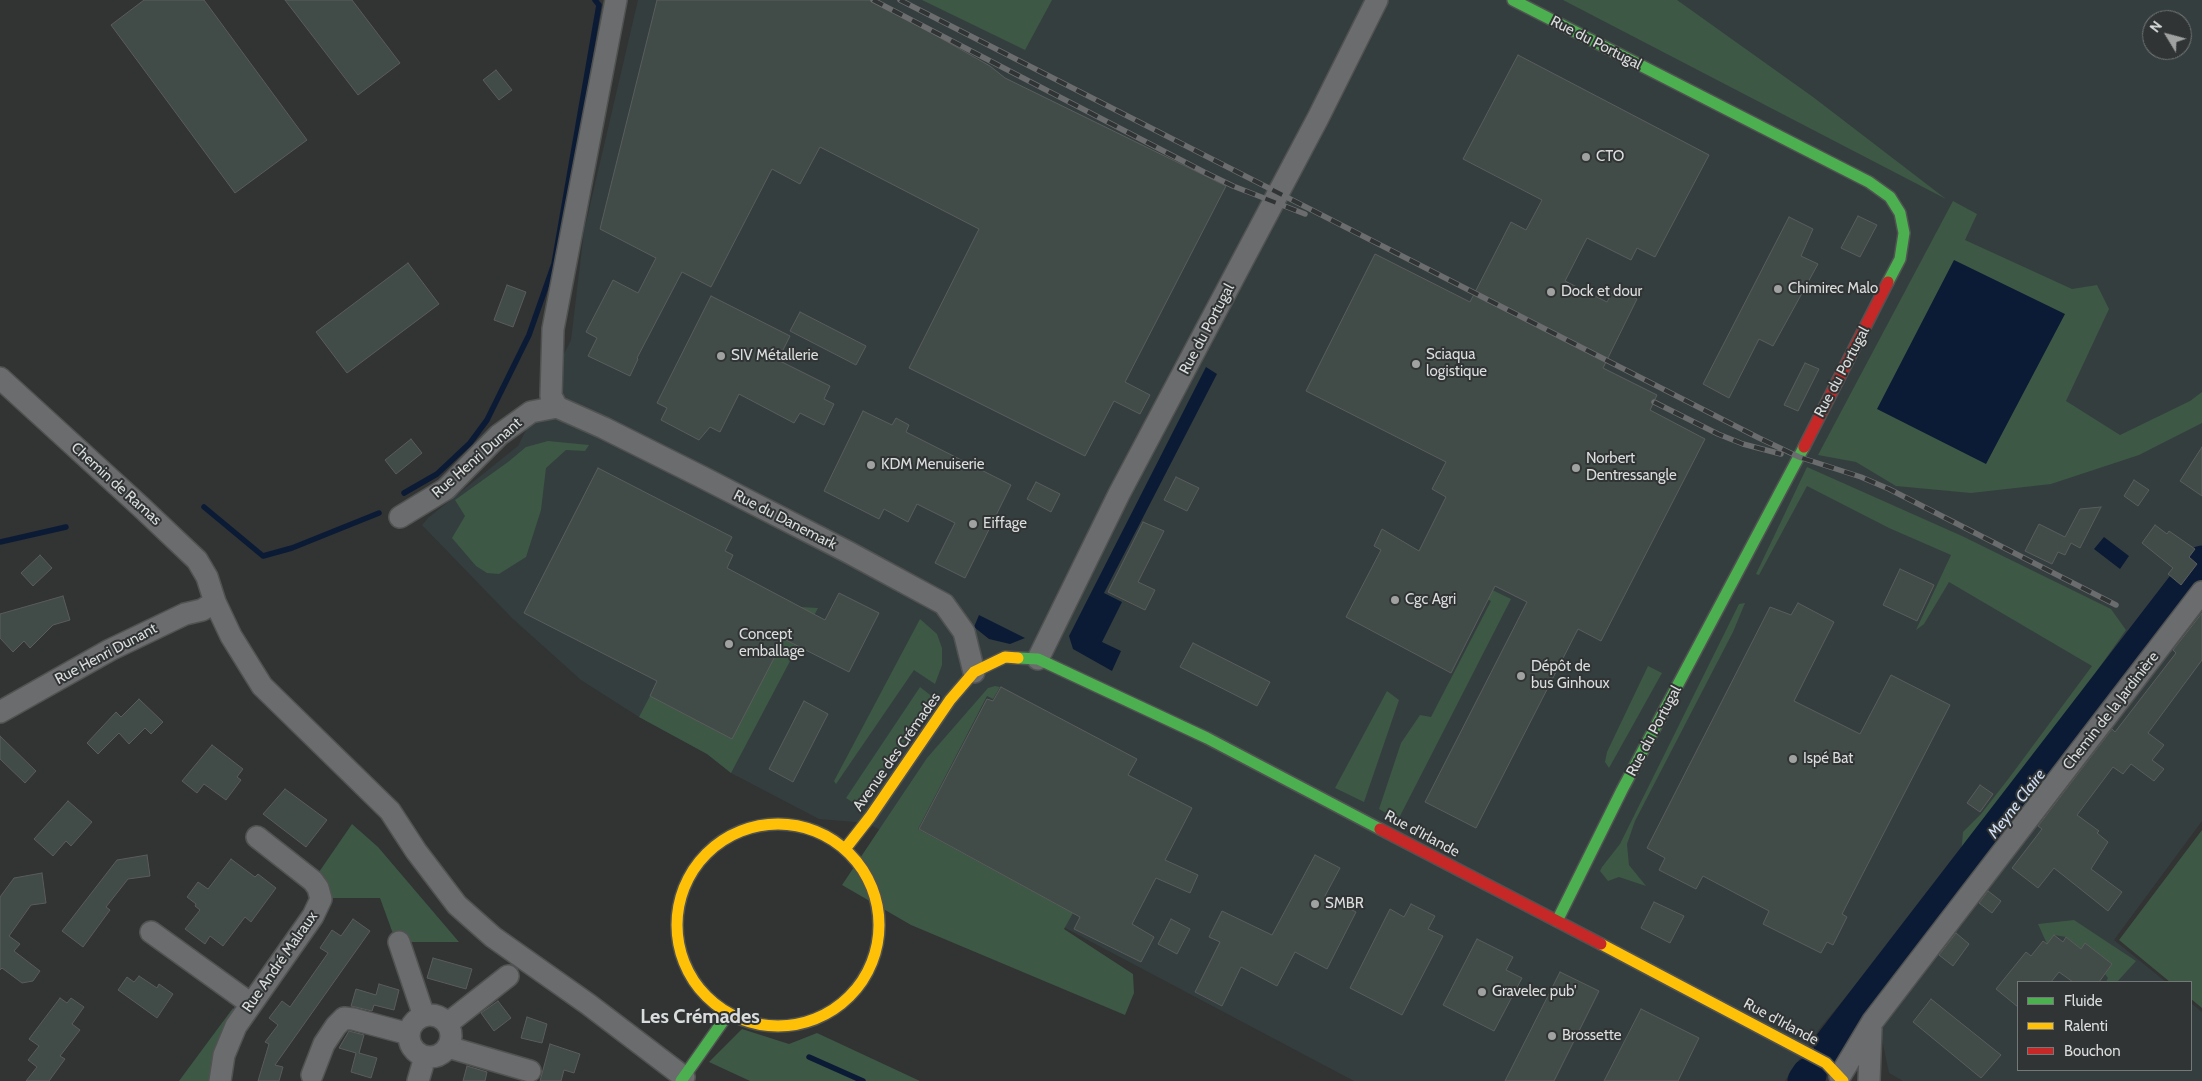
<!DOCTYPE html>
<meta charset="utf-8">
<style>
body{margin:0}
#map{position:relative;width:2202px;height:1081px;overflow:hidden;background:#323333;font-family:Cabin,sans-serif}
canvas{display:block}
.legend{position:absolute;left:2017px;top:981px;width:175px;height:90px;box-sizing:border-box;background:#313434;border:1px solid #757878;margin:0;padding:6px 9px;list-style:none;font-size:15px;color:#dbdddd}
.legend li{display:flex;align-items:center;gap:10px;height:25px}
.legend b{width:25px;border:1px solid #757878}
.north{position:absolute;left:2142px;top:10px;width:50px;height:50px;box-sizing:border-box;background:#313434;border:1px solid #757878;border-radius:50%;rotate:307deg;font-size:14px;font-weight:700;line-height:20px;text-align:center;color:#dbdddd}
.north::after{content:'';display:block;margin:auto;width:18px;height:22px;background:#a0a2a2;clip-path:polygon(50% 0,100% 100%,50% 72%,0 100%)}
</style>
<div id="map">
<canvas width="2202" height="1081"></canvas>
<ul class="legend">
<li><b style="height:6px;background:#4caf50"></b>Fluide</li>
<li><b style="height:6px;background:#ffc107"></b>Ralenti</li>
<li><b style="height:6px;background:#c62828"></b>Bouchon</li>
</ul>
<div class="north">N</div>
</div>
<script>
const context = document.querySelector('canvas').getContext('2d');
context.lineJoin = 'round';
function paint(path, color) { context.fillStyle = color; context.fill(path, 'evenodd'); }
const poly = rows => new Path2D(rows.map(r => 'M' + r).join(''));
function trace(path, color, width, dash) { context.strokeStyle = color; context.lineWidth = width; context.lineCap = dash ? 'butt' : 'round'; context.setLineDash(dash || []); context.stroke(path); }
function write(font, color, halo, rows, align = 'center') {
  context.font = font + ' Cabin,sans-serif'; context.lineWidth = 4; context.setLineDash([]); context.textBaseline = 'middle'; context.strokeStyle = halo; context.fillStyle = color; for (const [text, x, y, turn = 0] of rows) {
    context.save(); context.translate(x, y); context.rotate((+turn || 0) * Math.PI / 180); context.textAlign = isNaN(turn) ? turn : align; if (halo) context.strokeText(text, 0, 0); context.fillText(text, 0, 0); context.restore();
  }
}
paint(poly([
 [638,0,2202,0,2202,554,1971,846,1820,1028,1785,1081,1354,1081,867,823,819,819,731,773,707,754,639,717,581,680,512,618,422,525,428,518,518,446,571,340,584,231],
 [2152,20,2182,20,2182,50,2152,50],
 [2202,610,2202,821,2114,940,2166,982,2018,982,2018,1070,2191,1070,2191,1003,2202,1012,2202,1081,1903,1081,1889,1073,1879,1025]
]), '#343e3f');
paint(poly([
 [922,0,1052,0,1025,50],
 [1563,0,1677,0,1813,97,1946,199],
 [1953,201,1977,214,1965,240,2072,289,2097,285,2109,309,2066,401,2120,435,2190,401,2202,392,2202,423,2139,455,2051,484,1971,493,1896,486,1856,462,1818,455],
 [548,441,589,445,585,451,566,450,546,468,541,510,526,557,499,574,487,573,476,566,452,538,465,516,455,500,508,462,526,447],
 [1807,467,1962,536,2111,609,2126,630,2014,787,1961,855,1963,832,1981,814,2009,778,2092,666,1949,582,1924,624,1916,630,1951,555,1889,528,1807,486,1759,575,1756,574],
 [1453,571,1511,599,1398,820,1379,809,1401,743,1420,715,1431,717,1491,601,1449,580],
 [1745,603,1733,632,1635,821,1627,844,1629,865,1646,886,1619,877,1608,881,1600,871,1602,867,1620,844,1739,604],
 [800,607,818,608,731,773,707,754,639,717,650,696,732,738],
 [920,619,937,634,942,648,942,665,935,684,914,670,836,784,834,781],
 [1648,666,1662,673,1609,768,1605,762,1607,752],
 [995,686,1000,687,993,699,987,696,918,829,1073,913,1064,929,1133,974,1134,993,1125,1015,911,925,842,885,927,758,988,688],
 [920,687,934,698,860,807,846,798],
 [1387,691,1399,700,1364,802,1335,788],
 [352,824,378,847,459,942,396,942,380,898,332,898,329,887,319,872],
 [2202,830,2202,1008,2191,999,2191,982,2170,982,2119,940],
 [2074,920,2136,961,2117,982,2106,982,2108,978,2105,974,2112,964,2085,944,2081,949,2066,937,2054,935,2047,944,2038,924],
 [233,1008,233,1015,212,1081,179,1081],
 [742,1029,789,1044,817,1033,920,1081,750,1081,709,1062]
]), '#3d5845');
paint(poly([
 [1954,260,2065,314,1986,464,1877,409],
 [1206,367,1217,374,1104,593,1122,602,1102,642,1121,651,1112,671,1073,649,1069,636],
 [2104,537,2129,556,2120,569,2094,549],
 [979,615,1025,638,1010,644,989,639,974,627]
]), '#0b1b35');
trace(poly([
 [404,493,437,474,470,443,487,420,529,335,554,264,599,5,595,0],
 [204,507,263,556,292,548,379,513],
 [0,542,66,527],
 [809,1057,863,1081]
]), '#0b1b35', 5.5);
trace(poly([
 [1831,1045,2202,563],
 [1805,1081,1809,1075]
]), '#0b1b35', 35);
const building = poly([
 [144,0,204,0,307,140,235,193,111,25,144,0],
 [285,0,352,0,400,63,358,95,285,0],
 [657,0,873,0,990,66,1005,78,1226,186,1125,382,1150,395,1140,414,1114,401,1085,456,909,368,979,229,820,147,800,184,772,169,711,287,682,272,637,358,638,359,630,376,588,356,597,338,586,332,613,280,638,293,656,258,600,229,657,0],
 [1518,55,1709,155,1655,257,1637,248,1631,260,1587,238,1565,281,1607,302,1615,287,1637,299,1603,368,1657,395,1650,410,1705,439,1601,641,1578,629,1476,828,1425,802,1527,602,1495,586,1451,673,1346,617,1381,550,1374,546,1382,529,1419,551,1446,497,1432,489,1446,462,1306,391,1375,254,1470,302,1511,222,1526,230,1542,200,1463,159,1518,55],
 [496,70,512,90,499,100,483,80,496,70],
 [1858,216,1877,225,1860,257,1841,248,1858,216],
 [1789,217,1813,229,1801,256,1818,264,1773,346,1759,339,1729,398,1703,384,1789,217],
 [408,263,439,304,347,373,316,332,408,263],
 [507,285,526,292,513,327,494,320,507,285],
 [711,296,790,336,778,360,830,386,824,399,834,404,824,425,800,413,794,423,739,394,720,432,710,427,699,440,661,420,667,408,657,403,711,296],
 [800,312,866,346,856,365,790,331,800,312],
 [1805,363,1819,369,1798,411,1784,405,1805,363],
 [863,411,892,425,896,418,909,425,906,432,1011,485,965,578,935,563,955,523,917,504,908,522,884,509,879,519,824,491,863,411],
 [411,439,422,453,396,474,385,460,411,439],
 [2202,447,2202,496,2180,481,2202,447],
 [598,468,732,537,725,551,733,555,727,568,825,620,839,593,879,613,849,672,784,639,732,739,650,696,657,681,524,613,598,468],
 [1176,477,1199,488,1187,511,1164,500,1176,477],
 [2134,480,2149,490,2138,506,2124,496,2134,480],
 [1036,482,1060,494,1051,512,1027,499,1036,482],
 [2101,507,2080,548,2071,543,2065,555,2058,552,2052,564,2025,551,2039,524,2065,537,2080,509,2101,507],
 [1143,522,1164,531,1138,582,1155,590,1145,610,1108,592,1143,522],
 [2155,525,2167,534,2169,531,2195,549,2189,557,2197,564,2181,585,2168,574,2173,568,2142,543,2155,525],
 [40,555,52,568,33,586,21,573,40,555],
 [1900,569,1934,585,1917,621,1883,605,1900,569],
 [63,596,70,620,53,625,30,648,24,641,13,652,0,638,0,614,63,596],
 [1798,603,1834,622,1794,701,1860,734,1891,675,1950,705,1842,914,1847,917,1833,945,1827,942,1821,953,1763,924,1769,911,1703,876,1696,889,1659,870,1665,858,1647,848,1770,607,1791,615,1798,603],
 [2202,613,2202,660,2148,733,2164,745,2152,760,2164,769,2154,781,2131,764,2123,774,2113,767,2077,815,2099,831,2097,833,2108,842,2091,869,2122,892,2108,911,2054,868,2038,888,2012,868,2042,829,2038,826,2112,729,2115,732,2176,653,2173,650,2202,613],
 [1193,643,1270,682,1257,706,1180,667,1193,643],
 [1001,687,1137,759,1128,775,1192,808,1165,860,1198,875,1190,893,1156,878,1132,924,1154,937,1141,962,1074,929,1080,917,919,829,987,699,993,701,1001,687],
 [139,699,163,722,151,734,145,728,129,744,119,733,98,754,87,743,116,712,121,717,139,699],
 [804,701,828,714,793,782,769,769,804,701],
 [0,736,36,771,25,783,0,759,0,736],
 [212,745,243,769,237,777,241,780,226,800,204,784,197,793,182,781,212,745],
 [1980,785,1993,794,1980,812,1967,803,1980,785],
 [285,789,327,820,306,847,263,814,285,789],
 [68,801,92,822,71,846,66,841,53,856,34,839,68,801],
 [147,855,150,876,128,879,106,907,110,910,83,947,62,931,117,860,147,855],
 [1315,855,1340,868,1325,896,1356,912,1327,969,1295,952,1277,986,1241,967,1222,1006,1195,992,1220,942,1209,937,1222,911,1272,935,1315,855],
 [231,859,255,877,258,874,276,888,251,922,245,917,223,946,210,936,205,944,185,929,200,910,195,906,196,904,187,897,198,882,208,889,231,859],
 [42,873,46,903,31,905,9,936,20,944,14,951,40,971,33,981,22,983,2,968,0,970,0,897,14,878,42,873],
 [1988,891,2001,901,1992,913,1979,903,1988,891],
 [1654,902,1684,916,1670,943,1641,928,1654,902],
 [1411,904,1435,916,1428,929,1443,936,1402,1015,1350,988,1390,909,1404,917,1411,904],
 [353,919,370,931,275,1065,283,1067,279,1081,258,1081,269,1044,265,1042,278,1025,269,1018,282,1001,290,1007,328,953,320,948,332,930,341,936,353,919],
 [1171,919,1190,929,1177,954,1158,944,1171,919],
 [1956,933,1969,944,1953,966,1939,955,1956,933],
 [2054,935,2063,942,2066,937,2081,949,2085,943,2112,964,2099,982,2073,982,2059,972,2051,982,2018,982,2018,1007,1996,989,2026,952,2031,956,2043,941,2047,944,2054,935],
 [1477,939,1513,957,1506,970,1522,978,1494,1031,1443,1005,1477,939],
 [433,958,472,969,466,989,427,978,433,958],
 [1560,972,1599,991,1554,1081,1505,1081,1560,972],
 [139,976,157,988,159,984,173,994,157,1018,118,990,127,977,134,982,139,976],
 [379,984,399,990,394,1010,374,1005,372,1011,351,1006,356,989,376,995,379,984],
 [60,998,67,1003,71,998,84,1007,72,1024,80,1030,60,1056,65,1059,49,1081,26,1081,37,1067,28,1060,39,1046,29,1039,60,998],
 [1931,999,2001,1055,1981,1078,1913,1022,1931,999],
 [498,1001,511,1018,494,1031,481,1013,498,1001],
 [1641,1009,1699,1038,1678,1081,1604,1081,1641,1009],
 [527,1017,547,1024,542,1043,521,1038,527,1017],
 [349,1031,364,1035,359,1053,377,1058,371,1078,351,1072,356,1053,339,1048,349,1031],
 [550,1044,580,1054,574,1073,564,1070,561,1081,540,1081,550,1044],
 [467,1066,487,1072,485,1081,463,1081,467,1066]
]);
paint(building, '#414c49');
trace(building, '#5b5c5c', 1);
const street = poly([
 [0,378,140,506,197,560,207,577,215,602,231,636,262,686,390,811,416,851,457,905,493,937,588,1004,684,1077],
 [557,407,604,428,702,477,848,552,944,604,964,632,974,672],
 [557,407,551,396,553,329,616,0],
 [400,517,446,489,499,435,531,412,557,407],
 [1038,659,1119,494,1318,118,1377,0],
 [0,712,110,650,185,614,202,610,215,602],
 [151,932,251,1004],
 [399,942,424,1016],
 '409 1036a21 21 0 1 1 42 0a21 21 0 1 1-42 0Z',
 [447,1024,508,976],
 [448,1047,530,1071],
 [312,1075,324,1044,336,1026,344,1018,353,1019,409,1034],
 [1840,1076,1873,1021,2202,592],
 [220,1081,224,1055,236,1026,313,916,321,899,318,888,313,881,257,837],
 [418,1081,425,1057],
 [1869,1081,1871,1029]
]);
const fast = poly([
 [1513,0,1869,182,1890,197,1900,213,1904,233,1900,259,1888,282],
 [1018,658,1038,659,1207,738,1380,829],
 [1557,921,1622,790,1804,447],
 [681,1081,728,1014]
]);
const slow = poly([
 '677 925a101 101 0 1 1 202 0a101 101 0 1 1-202 0Z',
 [845,849,870,817,950,700,974,672,1005,657,1018,658],
 [1601,944,1826,1063,1843,1081]
]);
const jam = poly([
 [1804,447,1888,282],
 [1380,829,1601,944]
]);
trace(street, '#515252', 24);
trace(fast, '#515252', 14);
trace(slow, '#515252', 14);
trace(jam, '#515252', 14);
trace(street, '#6b6c6d', 21);
trace(fast, '#4caf50', 11);
trace(slow, '#ffc107', 11);
trace(jam, '#c62828', 11);
const rail = poly([
 [873,0,1204,172,1233,186,1305,214],
 [900,0,1759,438,1799,457,1861,477,1889,489,2116,605],
 [1654,402,1718,434,1743,444,1781,454]
]);
trace(rail, '#6b6c6d', 5.5);
trace(rail, '#313434', 4, [11]);
for (const [x, y, r, color] of [
 [1586,157,5,"#a0a2a2"],
 [1778,289,5,"#a0a2a2"],
 [1551,292,5,"#a0a2a2"],
 [721,356,5,"#a0a2a2"],
 [1416,364,5,"#a0a2a2"],
 [871,465,5,"#a0a2a2"],
 [1576,468,5,"#a0a2a2"],
 [973,524,5,"#a0a2a2"],
 [1395,600,5,"#a0a2a2"],
 [729,644,5,"#a0a2a2"],
 [1521,676,5,"#a0a2a2"],
 [1793,759,5,"#a0a2a2"],
 [1315,904,5,"#a0a2a2"],
 [1482,992,5,"#a0a2a2"],
 [1552,1036,5,"#a0a2a2"]
]) { const dot = new Path2D(); dot.arc(x, y, r, 0, 2 * Math.PI); context.fillStyle = color; context.fill(dot); trace(dot, '#313434', 2); }
write('15px', '#dbdddd', '#313434', [
 ["Rue du Portugal",1596,43,27],
 ["Rue du Portugal",1207,329,-62],
 ["Rue du Portugal",1842,372,-62],
 ["Rue Henri Dunant",477,458,-41],
 ["Chemin de Ramas",116,484,42],
 ["Rue du Danemark",785,520,27],
 ["Rue Henri Dunant",106,654,-28],
 ["Chemin de la Jardinière",2111,711,-52],
 ["Rue du Portugal",1654,731,-62],
 ["Avenue des Crémades",897,752,-55],
 ["Rue d'Irlande",1422,834,28],
 ["Rue André Malraux",280,962,-55],
 ["Rue d'Irlande",1781,1022,28]
]);
write('15px', '#dbdddd', '#313434', [
 ["CTO",1596,157],
 ["Chimirec Malo",1788,289],
 ["Dock et dour",1561,292],
 ["Sciaqua",1426,355],
 ["logistique",1426,372],
 ["SIV Métallerie",731,356],
 ["Norbert",1586,459],
 ["Dentressangle",1586,476],
 ["KDM Menuiserie",881,465],
 ["Eiffage",983,524],
 ["Cgc Agri",1405,600],
 ["Concept",739,635],
 ["emballage",739,652],
 ["Dépôt de",1531,667],
 ["bus Ginhoux",1531,684],
 ["Ispé Bat",1803,759],
 ["SMBR",1325,904],
 ["Gravelec pub'",1492,992],
 ["Brossette",1562,1036]
], 'left');
write('italic 16px', '#d0dff6', '#313434', [
 ["Meyne Claire",2017,804,-52]
]);
write('bold 20px', '#dbdddd', '#313434', [
 ["Les Crémades",700,1017]
]);
</script>
